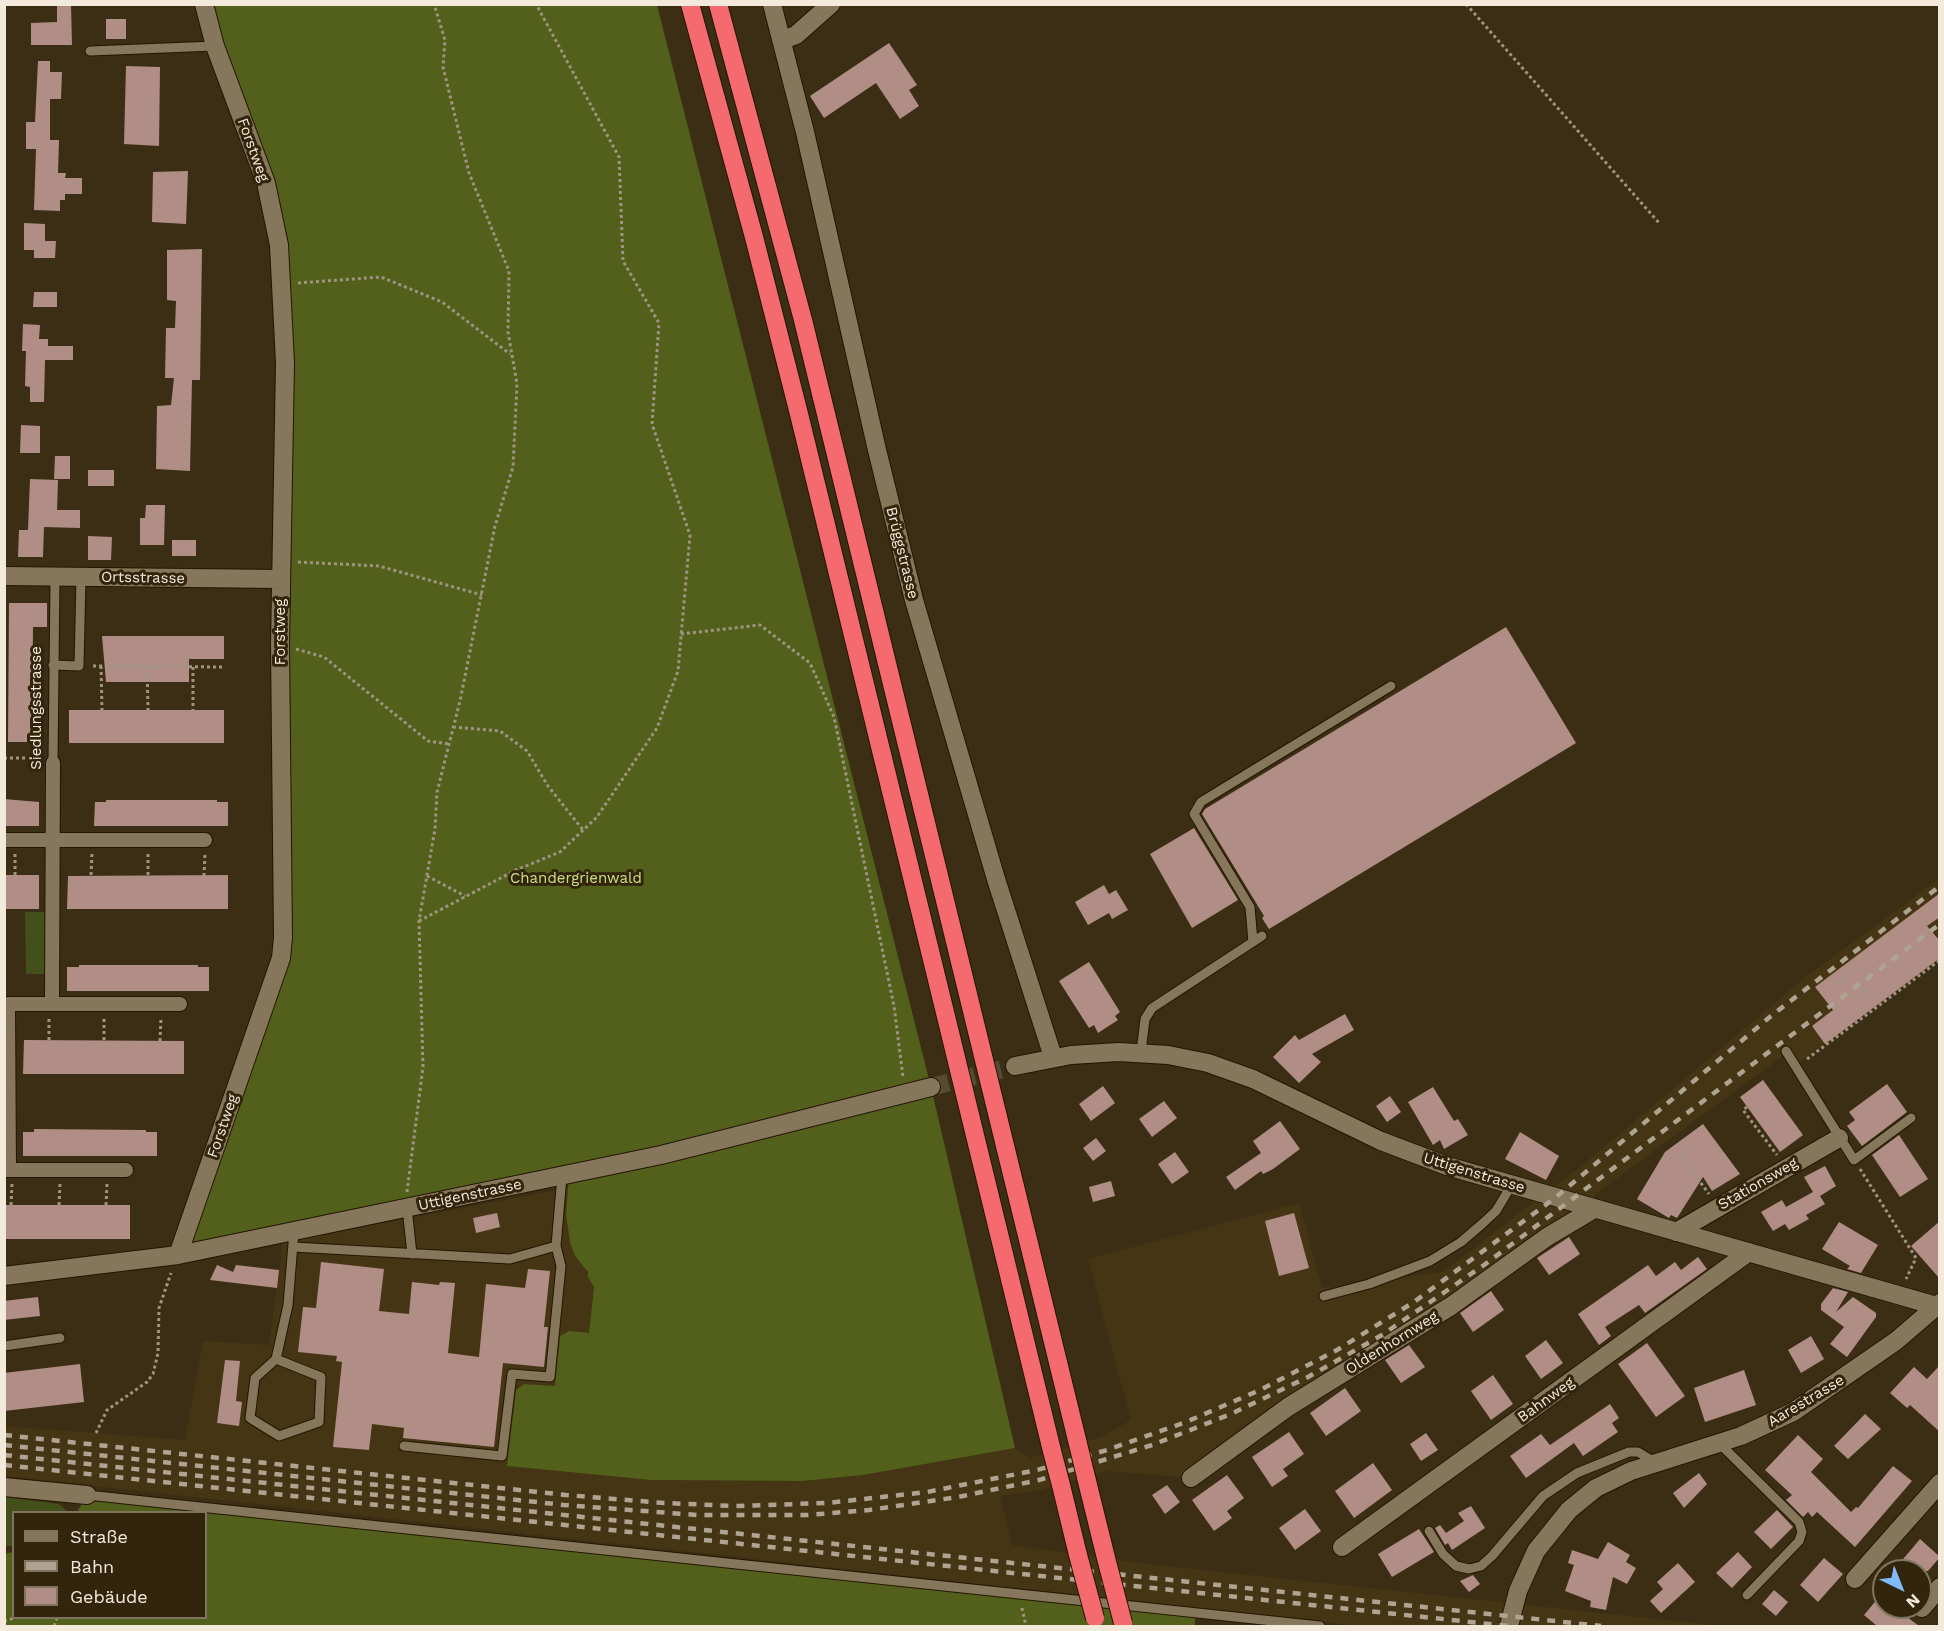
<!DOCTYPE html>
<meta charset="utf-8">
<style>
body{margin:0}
#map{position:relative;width:1944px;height:1631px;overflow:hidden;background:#3c2e15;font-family:"Work Sans",sans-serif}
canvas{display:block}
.frame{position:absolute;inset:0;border:6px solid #f3eadc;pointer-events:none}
.legend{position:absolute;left:12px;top:1511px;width:195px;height:108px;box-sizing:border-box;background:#32250b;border:2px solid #7f745f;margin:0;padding:8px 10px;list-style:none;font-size:18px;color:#f3eadc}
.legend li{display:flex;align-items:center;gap:12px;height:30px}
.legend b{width:30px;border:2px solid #7f745f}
.north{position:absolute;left:1872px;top:1559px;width:60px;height:60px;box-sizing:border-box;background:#32250b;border:2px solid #7f745f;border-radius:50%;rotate:137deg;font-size:16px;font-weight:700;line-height:24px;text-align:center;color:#f3eadc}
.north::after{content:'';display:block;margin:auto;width:21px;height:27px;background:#7fbdfa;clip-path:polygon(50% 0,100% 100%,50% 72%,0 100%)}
</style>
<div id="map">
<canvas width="1944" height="1631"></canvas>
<div class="frame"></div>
<ul class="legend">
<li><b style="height:8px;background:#86765b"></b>Straße</li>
<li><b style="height:8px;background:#afa492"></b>Bahn</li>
<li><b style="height:16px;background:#b08e85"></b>Gebäude</li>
</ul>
<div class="north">N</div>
</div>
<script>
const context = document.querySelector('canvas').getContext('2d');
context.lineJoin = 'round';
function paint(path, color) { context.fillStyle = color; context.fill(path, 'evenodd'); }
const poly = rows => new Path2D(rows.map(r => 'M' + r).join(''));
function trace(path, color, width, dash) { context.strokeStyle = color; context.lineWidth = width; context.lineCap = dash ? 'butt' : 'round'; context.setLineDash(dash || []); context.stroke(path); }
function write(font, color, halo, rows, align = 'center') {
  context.font = font + ' "Work Sans",sans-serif'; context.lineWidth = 6; context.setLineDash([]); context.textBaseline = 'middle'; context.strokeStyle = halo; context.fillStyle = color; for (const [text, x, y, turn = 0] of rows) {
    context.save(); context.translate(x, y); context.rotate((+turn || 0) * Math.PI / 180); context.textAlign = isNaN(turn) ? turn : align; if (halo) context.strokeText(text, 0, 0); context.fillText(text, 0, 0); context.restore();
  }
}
paint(poly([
 [1939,879,1939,958,1792,1068,1784,1055,1594,1195,1594,1209,1191,1478,1107,1471,1038,1491,1000,1496,1012,1545,1139,1563,1721,1626,1358,1626,5,1476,4,1426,185,1440,203,1341,269,1345,283,1242,568,1188,566,1214,570,1243,575,1256,588,1272,588,1277,594,1287,589,1334,569,1331,560,1336,555,1387,524,1384,508,1466,651,1480,803,1481,863,1475,1015,1448,1030,1458,1099,1438,1131,1420,1088,1259,1299,1203,1322,1288,1443,1272,1585,1163,1807,976]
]), '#463514');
paint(poly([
 [25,912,46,912,46,974,26,974],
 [5,1497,59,1504,68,1512,14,1512,13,1546,5,1546]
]), '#44501b');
paint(poly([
 [204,5,657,5,931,1087,1015,1448,863,1475,803,1481,651,1480,507,1466,516,1390,524,1384,555,1386,560,1336,569,1331,589,1333,594,1287,588,1277,588,1272,575,1256,570,1243,566,1214,569,1175,178,1254,281,958,279,245],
 [87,1495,1195,1615,1195,1626,5,1626,4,1554,13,1552,14,1618,206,1618,206,1512,77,1512]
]), '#52601b');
paint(poly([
 [57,4,71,4,72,45,31,45,31,23,57,22],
 [106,19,126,19,126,39,106,39],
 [889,43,917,85,909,90,919,106,900,119,876,83,824,118,810,96],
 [38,61,50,61,50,72,62,72,61,99,50,99,50,140,59,140,58,173,66,173,65,178,82,178,82,194,65,194,65,200,60,200,60,211,34,210,36,149,26,149,26,122,35,122],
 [126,66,160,67,159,146,124,144],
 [188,171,186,224,152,222,153,172],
 [24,223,45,224,45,241,56,241,55,258,34,258,34,250,24,250],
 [202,249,200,380,192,380,190,471,156,469,157,406,171,405,174,378,165,378,166,328,175,328,176,301,167,300,167,250],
 [34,292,57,292,57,307,33,307],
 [23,324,40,325,39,339,48,339,48,346,73,346,73,360,45,360,44,402,30,402,30,387,25,386,26,351,22,351],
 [21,425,40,426,40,453,20,453],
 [55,456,70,456,70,479,54,479],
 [88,470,114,470,114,486,88,486],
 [30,479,58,480,57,510,80,510,80,528,44,527,43,557,18,557,19,530,28,530],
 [146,505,165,505,164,545,140,545,140,518,145,518],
 [88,536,112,537,111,560,88,560],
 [172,540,196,540,196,556,172,556],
 [9,603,47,603,47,627,33,627,32,742,8,742],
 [1506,627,1576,743,1269,929,1262,918,1264,916,1202,814,1205,809],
 [102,636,224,636,224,659,189,659,189,682,106,682],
 [69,710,224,710,224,743,69,743],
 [4,799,39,802,39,826,4,826],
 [106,800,217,800,217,802,228,802,228,826,94,826,95,802,106,802],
 [1194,828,1238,900,1192,928,1150,854],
 [4,875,39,875,39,909,4,909],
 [228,875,228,909,67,909,68,876],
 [1104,885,1109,894,1116,890,1128,910,1112,919,1109,913,1088,925,1075,902],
 [1940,893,1940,917,1927,926,1940,941,1940,958,1825,1044,1812,1026,1833,1010,1815,987],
 [1089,962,1120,1012,1115,1016,1118,1020,1098,1033,1094,1025,1089,1028,1059,981],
 [79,965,198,965,198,967,209,967,209,991,67,991,67,967,79,967],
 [1345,1014,1354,1030,1312,1054,1321,1062,1299,1083,1273,1057,1295,1035,1299,1040],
 [24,1040,184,1041,184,1074,23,1074],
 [1763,1080,1803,1135,1780,1152,1740,1097],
 [1887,1084,1907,1112,1862,1146,1847,1126,1855,1120,1849,1112],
 [1103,1086,1115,1103,1091,1121,1079,1104],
 [1433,1087,1454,1121,1458,1119,1468,1135,1444,1149,1440,1140,1433,1145,1408,1102],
 [1390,1096,1401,1112,1387,1122,1376,1106],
 [1164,1101,1177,1118,1152,1137,1139,1119],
 [1280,1121,1300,1149,1273,1169,1263,1174,1261,1171,1235,1190,1226,1177,1261,1153,1253,1141],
 [1703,1124,1740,1174,1712,1191,1703,1177,1677,1218,1671,1215,1669,1218,1637,1199,1665,1152],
 [34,1129,146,1130,146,1132,157,1132,157,1156,23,1156,23,1132,34,1132],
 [1520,1132,1559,1156,1546,1180,1505,1159],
 [1899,1135,1928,1179,1900,1197,1872,1155],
 [1096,1138,1106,1151,1093,1161,1083,1148],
 [1175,1152,1189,1172,1172,1184,1158,1164],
 [1825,1166,1836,1186,1820,1196,1825,1204,1806,1215,1809,1219,1789,1230,1785,1224,1773,1231,1761,1212,1782,1200,1786,1207,1813,1192,1804,1177],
 [1111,1181,1115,1196,1093,1202,1089,1187],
 [4,1205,130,1205,130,1239,4,1239],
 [497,1213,500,1227,476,1233,473,1218],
 [1294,1213,1309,1268,1279,1276,1265,1221],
 [1940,1221,1940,1279,1911,1246],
 [1839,1222,1878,1245,1861,1273,1847,1269,1850,1266,1822,1249],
 [1569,1237,1580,1254,1549,1275,1537,1258],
 [1698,1257,1707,1269,1645,1313,1639,1305,1605,1327,1611,1336,1599,1345,1578,1314,1648,1265,1656,1276,1675,1262,1681,1270],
 [321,1262,384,1269,379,1311,409,1314,412,1282,439,1285,440,1282,455,1283,448,1353,479,1357,486,1284,525,1288,528,1269,550,1271,544,1327,548,1327,544,1367,503,1363,494,1447,403,1438,404,1428,372,1424,369,1450,333,1447,342,1362,336,1361,337,1356,298,1352,303,1307,316,1308],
 [217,1265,233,1272,236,1265,279,1270,277,1288,210,1280],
 [1833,1288,1848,1292,1836,1312,1853,1297,1876,1313,1876,1317,1847,1357,1830,1344,1844,1327,1821,1310,1821,1304],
 [1491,1291,1504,1310,1473,1332,1460,1313],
 [38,1297,40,1316,4,1320,4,1301],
 [1811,1336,1824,1359,1801,1373,1788,1350],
 [1546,1340,1563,1363,1541,1379,1525,1356],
 [1647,1343,1685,1396,1656,1417,1618,1364],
 [1409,1345,1425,1367,1401,1383,1385,1360],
 [225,1360,240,1361,236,1401,242,1402,239,1426,217,1423],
 [80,1364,84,1402,4,1411,4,1373],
 [1940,1365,1940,1432,1910,1405,1907,1408,1890,1393,1914,1367,1927,1379],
 [1744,1370,1756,1405,1705,1422,1694,1388],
 [1493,1375,1513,1404,1491,1420,1471,1391],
 [1345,1388,1361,1411,1326,1436,1310,1413],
 [1610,1404,1619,1418,1612,1423,1618,1432,1583,1456,1574,1443,1526,1478,1510,1456,1541,1434,1550,1445],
 [1865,1414,1881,1429,1848,1459,1834,1446],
 [1289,1432,1304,1454,1283,1469,1288,1476,1272,1487,1252,1457],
 [1426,1433,1438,1450,1421,1461,1410,1444],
 [1798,1435,1823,1459,1811,1472,1851,1512,1856,1507,1858,1508,1893,1466,1912,1481,1855,1547,1817,1512,1812,1517,1808,1512,1803,1517,1786,1500,1792,1495,1765,1470],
 [1373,1463,1392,1490,1354,1518,1335,1491],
 [1699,1473,1707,1484,1684,1508,1673,1493],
 [1227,1475,1244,1498,1227,1511,1232,1518,1214,1531,1192,1500],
 [1167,1485,1180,1502,1165,1514,1152,1495],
 [1471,1506,1485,1528,1452,1550,1448,1543,1445,1545,1435,1528,1440,1525,1446,1533,1464,1521,1458,1513],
 [1305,1509,1321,1531,1295,1550,1279,1528],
 [1777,1510,1793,1527,1771,1549,1754,1532],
 [1419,1529,1434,1552,1392,1577,1378,1554],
 [1920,1539,1940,1557,1928,1571,1893,1571],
 [1608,1542,1630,1555,1626,1562,1636,1568,1627,1584,1613,1577,1606,1610,1590,1607,1591,1601,1565,1591,1574,1565,1568,1563,1572,1550,1598,1559],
 [1738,1552,1752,1567,1732,1588,1716,1573],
 [1824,1558,1843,1574,1818,1602,1800,1585],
 [1678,1563,1695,1582,1661,1613,1650,1601,1663,1589,1657,1582],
 [1473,1575,1480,1584,1469,1592,1460,1581],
 [1774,1590,1788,1602,1776,1616,1762,1604],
 [1884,1591,1884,1607,1909,1607,1903,1614,1919,1626,1877,1626,1864,1615]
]), '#b08e85');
trace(poly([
 [931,1087,1015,1066]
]), '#574a33', 18, [18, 9]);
const service = poly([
 [90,51,215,46],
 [53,665,79,666,81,577],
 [53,763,55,578],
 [1253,942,1250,907,1194,814,1201,802,1391,686],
 [1786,1051,1854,1160,1911,1118],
 [1141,1052,1145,1019,1152,1008,1262,936],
 [407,1208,412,1254],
 [293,1247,510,1259,556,1246],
 [1324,1296,1369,1284,1430,1261,1461,1242,1482,1224,1496,1211,1511,1186],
 [4,1346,60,1338],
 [276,1359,321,1377,319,1422,279,1436,250,1418,255,1378,276,1359,288,1305,294,1231],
 [1720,1444,1799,1522,1802,1532,1799,1541,1747,1595],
 [404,1446,502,1456,512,1374,550,1377,561,1266,556,1246,562,1176],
 [87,1495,1320,1626],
 [1429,1531,1443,1554,1456,1566,1469,1569,1481,1566,1492,1556,1543,1496,1577,1473,1629,1452,1638,1452,1656,1463]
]);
const pedestrian = poly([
 [4,840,205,840],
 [52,1004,180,1004],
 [4,1170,9,1170,8,1004,52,1004,53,763],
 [9,1170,126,1170]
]);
const minor = poly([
 [772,4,805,132,877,450,914,600,996,879,1053,1057],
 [782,40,796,35,831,4],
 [4,576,281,579],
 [1015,1066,1071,1055,1119,1052,1168,1055,1208,1063,1253,1079,1381,1141,1447,1166,1940,1307],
 [1676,1232,1839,1138],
 [178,1255,281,958,283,938,280,645,285,363,279,245,266,183,215,46,204,4],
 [4,1276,178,1255,661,1155,931,1087],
 [1191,1478,1288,1407,1451,1306,1547,1237,1594,1209],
 [4,1487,87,1495],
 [1342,1547,1749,1252],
 [1855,1579,1940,1483],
 [1922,1608,1940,1587],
 [1509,1626,1518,1591,1536,1551,1569,1510,1596,1488,1631,1471,1741,1436,1793,1412,1896,1341,1940,1303]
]);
const motorway = poly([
 [690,4,754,237,799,414,1052,1451],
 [718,4,803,320,1078,1444],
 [1086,1477,1106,1558],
 [1061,1485,1078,1555]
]);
trace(service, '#231600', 11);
trace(pedestrian, '#231600', 16);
trace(minor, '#231600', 20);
trace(motorway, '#231600', 20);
trace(poly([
 [1466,4,1660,224],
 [298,283,381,277,442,302,510,354],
 [298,562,379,566,482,595],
 [681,634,760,625,810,663,834,717,894,1006,903,1077],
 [296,649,324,657,428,741,449,744],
 [93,666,223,667],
 [101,666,102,710],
 [147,666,148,710],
 [193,667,193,710],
 [453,727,500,731,527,751,548,786,583,830],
 [4,758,39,758],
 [15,875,15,853],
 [91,875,92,853],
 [148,875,148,853],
 [204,876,205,853],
 [427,876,465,896],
 [419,921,516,870,560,852,597,817,657,728,678,671,690,535,652,424,659,323,623,261,619,157,536,4],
 [1836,983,1848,975],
 [1854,998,1866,989],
 [49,1040,49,1018],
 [104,1040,104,1018],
 [160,1041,161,1018],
 [1807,1059,1940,960],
 [1747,1107,1743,1110,1777,1155],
 [1683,1150,1679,1153,1709,1194],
 [1860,1169,1916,1258,1906,1279],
 [407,1192,423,1067,419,921,435,829,437,792,460,701,495,526,513,467,517,384,508,332,509,271,469,173,443,67,445,40,434,4],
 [11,1205,12,1184],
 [59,1205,60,1184],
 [106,1205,107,1184],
 [96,1433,107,1410,147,1382,153,1374,158,1353,159,1308,171,1273],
 [1022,1608,1026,1626],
 [4,1621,15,1618],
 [54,1626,57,1618]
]), '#9f9481', 3, [3, 3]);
trace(service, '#86765b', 9);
trace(pedestrian, '#86765b', 14);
trace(minor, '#86765b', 18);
trace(motorway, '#f56a6e', 18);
trace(poly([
 [4,1435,566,1495,664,1503,735,1506,827,1503,927,1492,1037,1470,1107,1450,1186,1422,1260,1390,1337,1350,1414,1302,1555,1198,1771,1016,1940,886],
 [4,1445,564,1505,697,1515,808,1515,869,1510,958,1497,1039,1480,1152,1445,1231,1414,1308,1377,1382,1335,1484,1265,1940,924],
 [4,1455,1601,1626],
 [4,1465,1508,1626]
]), '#afa492', 4.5, [8, 8]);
const motorwayBridge = poly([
 [1078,1444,1086,1477],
 [1052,1451,1061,1485],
 [1078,1555,1095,1618],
 [1106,1558,1123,1623]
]);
trace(motorwayBridge, '#231600', 20, []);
trace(motorwayBridge, '#f56a6e', 18);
write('15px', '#f3eadc', '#32250b', [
 ["Forstweg",253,150,70],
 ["Brüggstrasse",902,553,76],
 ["Ortsstrasse",143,578,1],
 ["Forstweg",281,632,-90],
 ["Siedlungsstrasse",37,708,-90],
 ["Forstweg",223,1126,-71],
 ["Uttigenstrasse",1474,1173,17],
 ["Stationsweg",1758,1184,-30],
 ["Uttigenstrasse",470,1195,-12],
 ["Oldenhornweg",1392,1343,-32],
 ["Bahnweg",1546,1400,-36],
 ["Aarestrasse",1806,1401,-31]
]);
write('15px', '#c8e080', '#32250b', [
 ["Chandergrienwald",576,879]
]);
</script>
